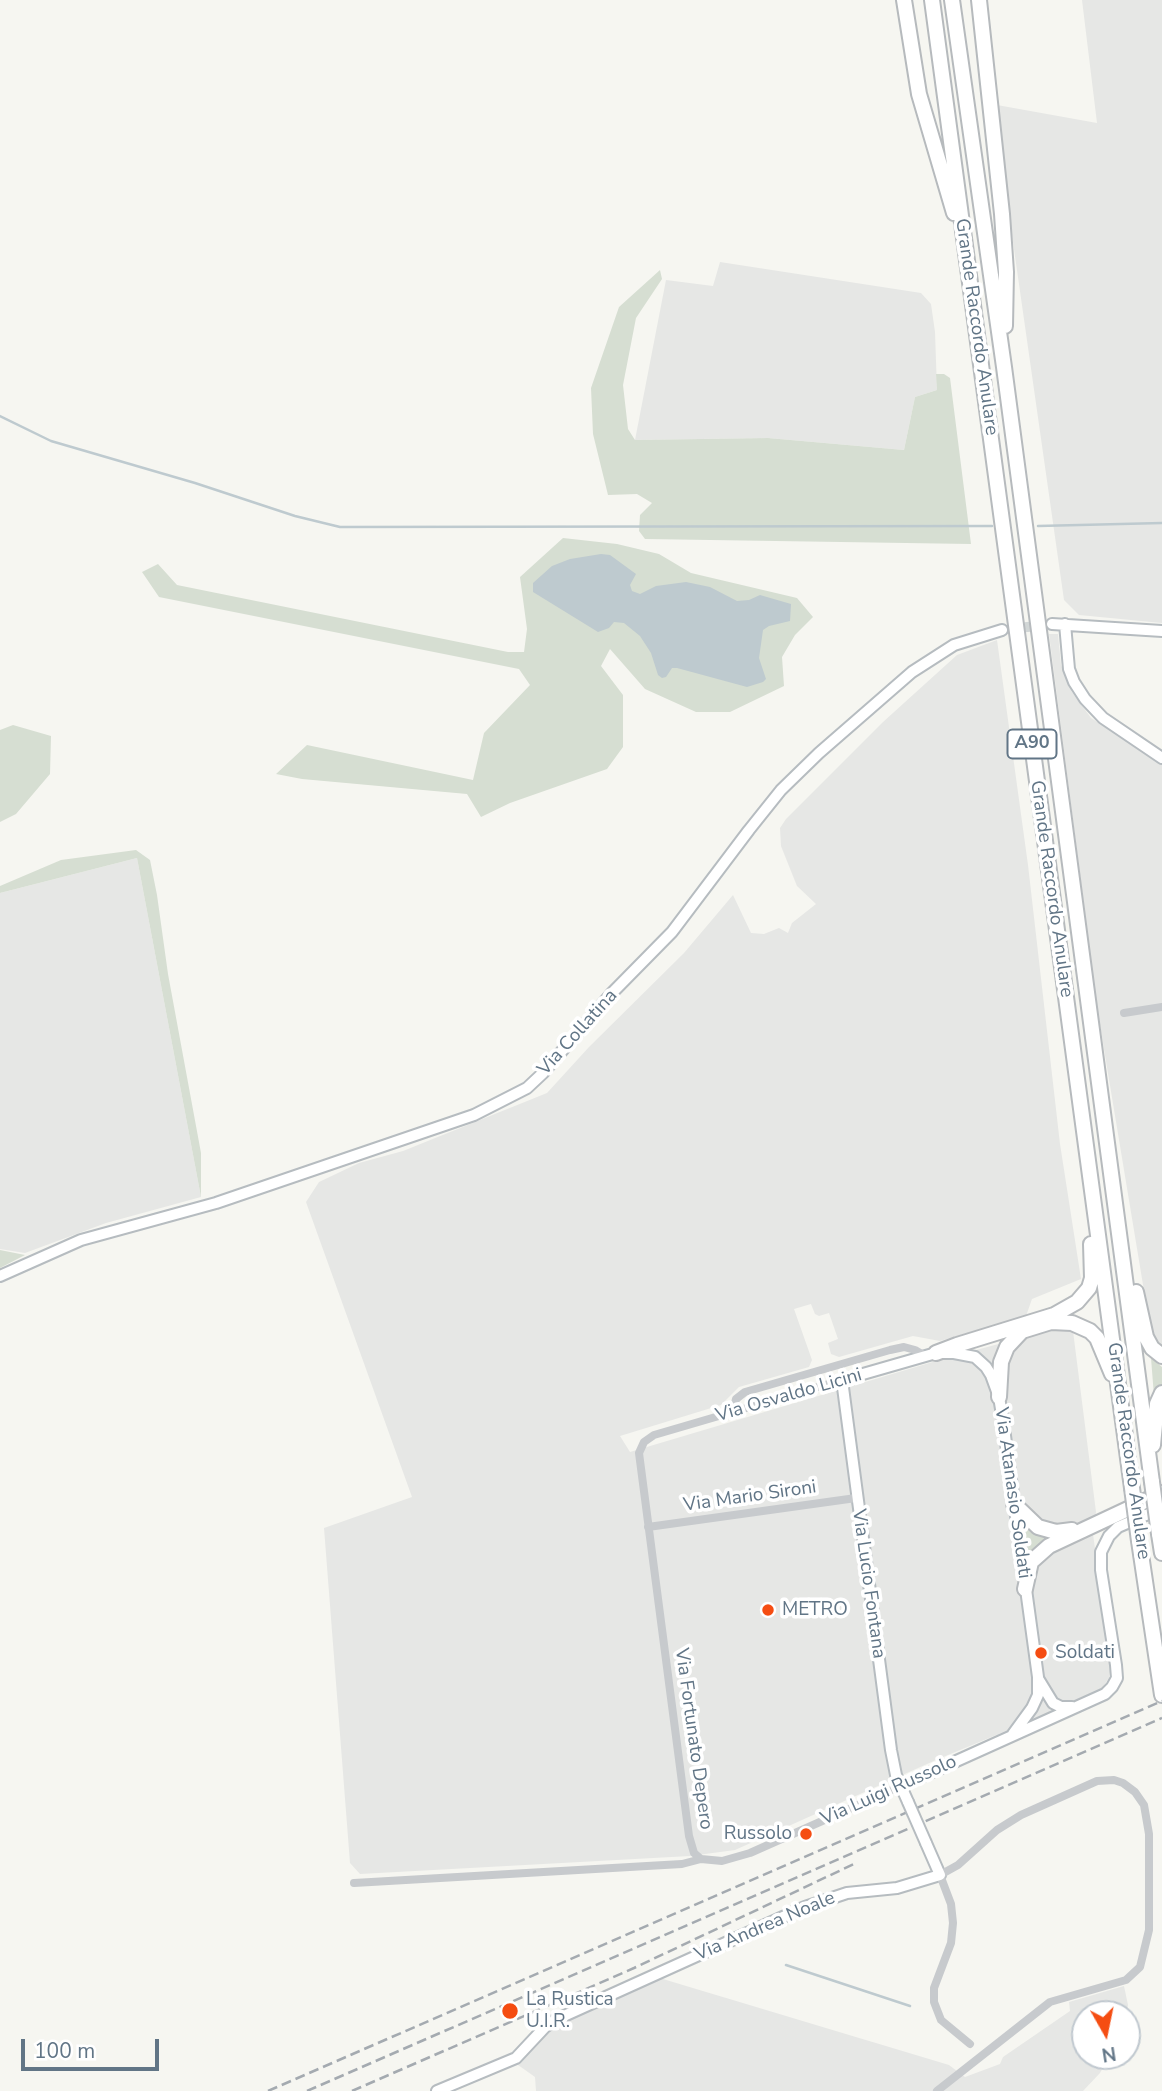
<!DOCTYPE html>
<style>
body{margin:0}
#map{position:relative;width:1162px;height:2091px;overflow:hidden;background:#f6f6f1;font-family:"Nunito Sans",sans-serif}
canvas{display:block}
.north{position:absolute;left:1071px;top:2000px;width:70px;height:70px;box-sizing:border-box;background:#fff;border:2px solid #c0c8cf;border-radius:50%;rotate:171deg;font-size:19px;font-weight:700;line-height:28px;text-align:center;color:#617586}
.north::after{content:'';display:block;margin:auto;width:24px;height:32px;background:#f54d12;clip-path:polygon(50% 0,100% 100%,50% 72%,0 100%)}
.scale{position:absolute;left:21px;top:2039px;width:138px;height:32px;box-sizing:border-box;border:4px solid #617586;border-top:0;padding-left:9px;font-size:21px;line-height:24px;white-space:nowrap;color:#617586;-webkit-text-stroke:5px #fff;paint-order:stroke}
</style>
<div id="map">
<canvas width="1162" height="2091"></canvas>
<div class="north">N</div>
<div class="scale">100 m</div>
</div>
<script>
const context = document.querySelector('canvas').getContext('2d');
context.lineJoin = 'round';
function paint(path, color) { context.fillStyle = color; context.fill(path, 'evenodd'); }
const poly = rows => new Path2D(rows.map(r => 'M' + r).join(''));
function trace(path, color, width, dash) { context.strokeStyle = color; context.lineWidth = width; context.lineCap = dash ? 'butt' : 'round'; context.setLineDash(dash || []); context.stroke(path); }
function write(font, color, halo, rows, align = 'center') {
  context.font = font + ' "Nunito Sans",sans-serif'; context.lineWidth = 7; context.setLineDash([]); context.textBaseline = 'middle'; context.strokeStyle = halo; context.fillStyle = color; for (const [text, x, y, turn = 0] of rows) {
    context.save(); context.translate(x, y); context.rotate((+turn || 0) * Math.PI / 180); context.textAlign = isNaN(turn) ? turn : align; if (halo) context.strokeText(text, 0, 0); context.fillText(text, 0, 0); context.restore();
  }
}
paint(poly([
 [1082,0,1162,0,1162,623,1079,615,1064,600,1007,200,997,105,1097,123],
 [720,262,921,293,931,304,935,332,937,390,915,397,904,450,768,438,635,440,666,280,713,286],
 [1049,634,1058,634,1061,665,1072,692,1091,718,1162,764,1162,1348,1151,1333,1097,1007],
 [997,640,1028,865,1060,1144,1081,1279,1032,1299,1026,1316,940,1341,913,1336,839,1357,831,1354,828,1343,838,1339,829,1313,819,1316,815,1314,811,1304,794,1309,812,1360,809,1367,739,1387,721,1405,620,1436,630,1452,946,1358,1055,1329,1073,1331,1096,1512,1093,1534,1111,1666,1109,1678,1102,1688,1088,1697,936,1760,735,1850,690,1856,360,1874,350,1863,324,1528,412,1497,306,1202,319,1182,359,1163,403,1151,547,1093,589,1047,684,953,733,895,751,933,764,934,779,928,788,933,792,923,816,904,797,886,781,846,780,828,786,819,883,722,957,655],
 [137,858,201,1197,106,1223,25,1253,0,1249,0,893],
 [653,1976,949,2065,965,2077,1000,2064,1003,2057,1070,2011,1069,2002,1124,1986,1128,2005,1126,2014,1085,2014,1085,2056,1114,2056,1112,2059,1106,2061,1100,2073,1083,2091,536,2091,535,2077,511,2060,545,2027]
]), '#e6e7e5');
paint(poly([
 [660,270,662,279,636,318,623,385,628,429,635,440,768,438,904,450,915,397,937,390,936,374,944,374,950,378,971,544,645,539,639,531,640,515,652,503,637,494,608,495,593,434,591,388,619,307],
 [563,538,617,544,659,554,691,573,797,598,813,617,795,635,782,657,784,686,730,712,696,712,645,689,610,649,601,666,623,695,623,747,607,769,510,803,481,817,467,794,302,779,276,774,307,745,473,780,484,733,530,685,519,669,159,597,142,572,158,564,177,585,508,652,524,652,527,629,520,577],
 [13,725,51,736,50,774,16,814,0,822,0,730],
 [136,850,150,860,157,895,168,974,201,1153,201,1197,137,858,0,893,0,886,61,860],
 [0,1249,0,1250,25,1255,0,1268],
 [1151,1358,1162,1367,1162,1386,1154,1396],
 [1023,1521,1054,1536,1028,1554]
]), '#d6ded2');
paint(poly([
 [601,554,610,555,636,574,630,585,632,591,640,594,656,586,686,582,710,587,737,601,749,600,760,595,791,604,790,621,769,626,763,630,759,658,766,679,763,682,747,687,677,668,672,668,666,677,662,678,658,675,651,653,640,636,624,623,614,622,609,628,598,632,533,592,533,583,552,566,570,559]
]), '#becacf');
trace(poly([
 [0,416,51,441,195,483,295,516,340,527,992,526],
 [1038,526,1162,523],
 [786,1965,910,2006]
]), '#becacf', 2.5);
trace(poly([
 [1010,629,1046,625]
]), '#d1d6d6', 10, [10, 5]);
const secondary = poly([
 [1052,624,1162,631],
 [1065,624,1069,669,1074,682,1085,699,1103,718,1162,758],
 [0,1276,81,1240,216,1203,474,1115,527,1088,543,1073,611,994,672,932,749,830,781,790,819,753,912,672,954,645,1002,630],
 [1039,1680,1053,1703,1061,1707,1072,1707],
 [901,1786,1105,1694,1112,1687,1117,1678,1116,1665,1101,1570,1101,1552,1109,1536,1118,1527,1160,1509],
 [908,1802,896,1775,891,1750,842,1380,936,1353,954,1353,975,1357,986,1367,991,1375,999,1397,1003,1421,1038,1677,1038,1695,1032,1708,1013,1734],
 [437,2091,516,2058,545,2027,555,2020,805,1907,847,1893,897,1888,940,1875,926,1843]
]);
const highway = poly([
 [904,0,919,94,954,213],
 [932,0,1132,1488],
 [952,0,1004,367,1152,1482],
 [979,0,1002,214,1006,272,1005,326],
 [1136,1292,1146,1337,1152,1348,1162,1356],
 [936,1353,957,1345,1054,1315,1077,1302,1089,1288,1092,1278,1091,1244],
 [999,1397,1001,1362,1007,1347,1022,1331,1051,1322,1072,1323,1090,1331,1097,1338,1112,1374],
 [1153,1445,1157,1404,1162,1393],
 [1014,1504,1038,1527,1056,1532,1072,1530],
 [1159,1534,1162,1553],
 [1139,1541,1162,1695],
 [1025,1589,1031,1562,1049,1546,1162,1493]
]);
trace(secondary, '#b6bcc0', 14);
trace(highway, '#b6babd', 18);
trace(poly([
 [1124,1013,1162,1007],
 [733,1412,736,1399,745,1392,890,1350,904,1347,915,1350,925,1356],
 [648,1527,856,1498],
 [701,1859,694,1853,689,1836,639,1453,644,1442,654,1435,842,1380],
 [354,1883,647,1866,682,1864,701,1859,722,1861,750,1853,901,1786],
 [937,2091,1050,2002,1126,1980,1140,1967,1149,1930,1149,1834,1144,1805,1135,1792,1123,1783,1114,1780,1097,1781,1021,1815,997,1830,958,1865,940,1875,951,1904,953,1923,951,1943,934,1988,934,2002,941,2020,970,2044]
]), '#c7cacd', 8);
trace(secondary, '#fff', 10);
trace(highway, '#fff', 14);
trace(poly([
 [268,2091,1162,1701],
 [307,2091,1162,1718],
 [352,2091,634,1968,856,1863]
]), '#a4aab0', 2.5, [10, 5]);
const secondaryBridge = poly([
 [908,1802,926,1843]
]);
const highwayBridge = poly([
 [1152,1482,1159,1534],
 [1132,1488,1139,1541]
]);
trace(secondaryBridge, '#b6bcc0', 14, []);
trace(highwayBridge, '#b6babd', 18, []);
trace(secondaryBridge, '#fff', 10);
trace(highwayBridge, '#fff', 14);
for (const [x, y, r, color] of [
 [768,1610,7,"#f54d12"],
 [1041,1653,7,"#f54d12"],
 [806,1834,7,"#f54d12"],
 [510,2011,9,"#f54d12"]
]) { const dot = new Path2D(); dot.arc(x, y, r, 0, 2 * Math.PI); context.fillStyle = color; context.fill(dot); trace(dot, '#fff', 2.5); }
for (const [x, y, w] of [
 [1032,744,49]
]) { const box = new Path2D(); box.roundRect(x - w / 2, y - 14.5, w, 29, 5); context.fillStyle = '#fff'; context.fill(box); trace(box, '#617586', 2); }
write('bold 18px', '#617586', null, [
 ["A90",1032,744]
]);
write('19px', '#617586', '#fff', [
 ["Grande Raccordo Anulare",976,327,82],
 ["Grande Raccordo Anulare",1051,889,82],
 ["Via Collatina",578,1033,-48],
 ["Via Osvaldo Licini",789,1396,-16],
 ["Grande Raccordo Anulare",1128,1451,82],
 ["Via Atanasio Soldati",1012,1493,82],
 ["Via Mario Sironi",750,1497,-8],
 ["Via Lucio Fontana",868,1584,82],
 ["Via Fortunato Depero",693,1739,82],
 ["Via Luigi Russolo",889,1791,-24],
 ["Via Andrea Noale",765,1927,-23]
]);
write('19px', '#617586', '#fff', [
 ["METRO",782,1610],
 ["Soldati",1055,1653],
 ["Russolo",792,1834,"right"],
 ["La Rustica",526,2000],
 ["U.I.R.",526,2022]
], 'left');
</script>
